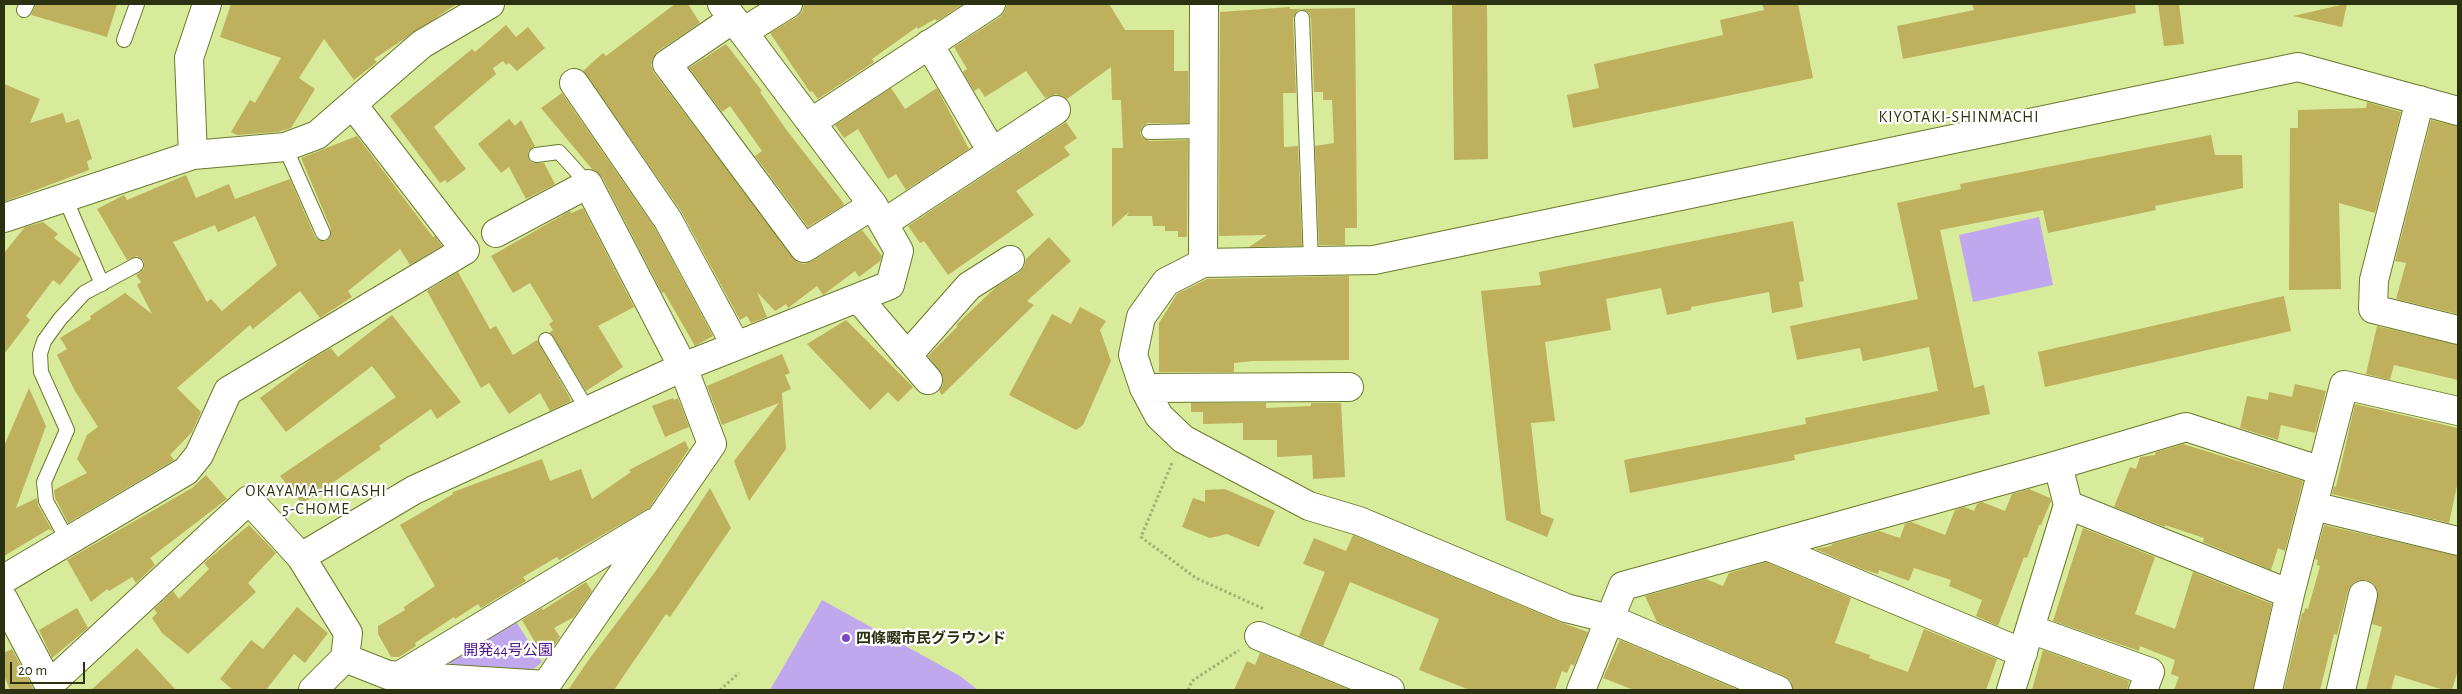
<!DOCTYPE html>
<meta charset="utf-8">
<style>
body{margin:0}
#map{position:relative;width:2462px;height:694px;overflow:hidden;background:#d8eb9b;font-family:"Alegreya Sans",sans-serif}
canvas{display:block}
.frame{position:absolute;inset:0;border:5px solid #2b3211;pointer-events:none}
.scale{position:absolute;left:10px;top:662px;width:75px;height:22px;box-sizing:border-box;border:2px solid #2b3211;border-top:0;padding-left:6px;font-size:15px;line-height:18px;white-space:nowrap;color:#2b3211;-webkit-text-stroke:4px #fff;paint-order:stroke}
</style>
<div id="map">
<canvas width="2462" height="694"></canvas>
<div class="frame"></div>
<div class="scale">20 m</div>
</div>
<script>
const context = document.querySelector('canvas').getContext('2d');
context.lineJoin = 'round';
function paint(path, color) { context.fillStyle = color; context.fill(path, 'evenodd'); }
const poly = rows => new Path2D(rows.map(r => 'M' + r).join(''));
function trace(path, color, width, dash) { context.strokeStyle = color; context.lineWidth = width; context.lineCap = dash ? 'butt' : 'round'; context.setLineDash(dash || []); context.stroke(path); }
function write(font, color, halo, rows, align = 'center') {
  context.font = font + ' "Alegreya Sans","Noto Sans JP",sans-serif'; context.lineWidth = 4.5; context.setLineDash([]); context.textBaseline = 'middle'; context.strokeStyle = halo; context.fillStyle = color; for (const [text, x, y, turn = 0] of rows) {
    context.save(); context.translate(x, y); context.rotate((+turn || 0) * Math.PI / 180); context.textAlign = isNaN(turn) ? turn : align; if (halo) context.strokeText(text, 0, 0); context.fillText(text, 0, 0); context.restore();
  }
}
paint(poly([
 [2039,217,2053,285,1973,302,1959,235],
 [822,600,960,676,978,690,770,690],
 [515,620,542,662,529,673,454,672,449,661]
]), '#c0a8ef');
paint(poly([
 [36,4,117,4,107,37,31,15],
 [231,4,457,4,374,59,377,62,354,80,324,39,299,78,315,89,291,128,278,132,237,135,231,132,250,100,255,103,281,58,220,37],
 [675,4,688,4,700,23,658,51,653,58,651,65,654,73,797,262,804,264,812,261,862,230,882,256,880,261,859,277,855,271,823,295,817,286,788,308,786,304,775,311,757,292,767,317,751,323,747,316,740,320,681,211,583,71,603,53,606,56],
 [804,4,963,4,937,21,935,19,918,29,917,27,872,59,874,62,818,99,812,91,810,92,770,33,797,17,802,12],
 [1007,4,1109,4,1125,30,1174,30,1174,71,1188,71,1188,123,1148,123,1142,127,1140,133,1142,137,1149,141,1188,140,1187,237,1178,237,1178,231,1165,231,1165,226,1153,226,1152,216,1127,216,1129,212,1112,227,1112,148,1123,148,1121,100,1112,100,1111,67,1067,99,1056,94,1045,98,1026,71,985,97,979,88,974,91,963,72,967,69,954,47,1000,17,1005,11],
 [1452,4,1487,4,1488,159,1454,160],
 [1762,4,1798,4,1813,78,1573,128,1567,95,1599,88,1594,64,1723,35,1720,20,1764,10],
 [1972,4,2135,4,2136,13,1903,59,1897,26,1974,10],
 [2158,4,2179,4,2184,44,2164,46],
 [2345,4,2347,4,2342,27,2293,16],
 [1290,7,1290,9,1355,8,1357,228,1345,228,1345,245,1319,245,1315,146,1334,143,1332,100,1323,100,1323,92,1314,92,1311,18,1309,13,1302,9,1297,11,1293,18,1296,93,1283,93,1284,147,1298,146,1302,246,1249,247,1267,235,1219,236,1220,12],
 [506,25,516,37,528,27,545,48,517,71,509,63,506,65,503,61,493,68,496,74,434,127,466,169,447,183,445,180,440,183,390,116,472,49,475,52],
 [726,44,762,91,760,92,788,132,842,201,844,205,808,227,755,156,762,151,730,106,722,112,689,68],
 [4,84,40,99,30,123,63,113,66,123,79,119,92,159,87,161,89,170,4,202],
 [891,88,905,109,937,88,969,149,906,190,896,174,888,179,858,129,844,138,835,125],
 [562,93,655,228,713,336,695,346,664,292,662,293,602,177,592,169,541,108],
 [2367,102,2401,112,2375,213,2339,203,2341,289,2289,290,2290,128,2298,128,2298,110,2366,108],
 [509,119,515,126,521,120,535,146,528,151,529,160,533,163,544,163,555,184,526,199,509,167,501,173,478,144],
 [2431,120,2458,126,2458,314,2396,299,2406,263,2395,261],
 [1066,122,1077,138,1064,147,1070,155,1016,191,1034,215,948,275,924,241,920,243,908,226],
 [2211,135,2215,155,2242,155,2243,188,2155,206,2156,210,2048,233,2043,210,1940,230,1974,388,1984,385,1990,414,1794,455,1795,460,1630,493,1624,460,1806,424,1805,418,1938,391,1929,347,1863,361,1860,348,1797,360,1790,326,1918,299,1897,203,1961,189,1960,184],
 [357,136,433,237,435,236,442,246,410,265,400,249,348,291,352,297,320,318,300,291,253,329,250,325,177,388,201,412,192,432,170,455,174,460,68,523,55,498,54,490,87,473,77,459,87,435,98,427,75,391,57,355,67,349,60,338,91,319,90,316,125,293,152,314,137,285,141,282,136,275,144,269,144,261,137,256,127,260,97,209,124,195,127,200,186,175,196,198,229,184,235,199,290,179,315,237,318,240,326,241,330,238,331,229,301,158],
 [255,216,277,265,222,311,211,299,207,302,173,242,215,225,218,232],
 [583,208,634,307,598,326,623,367,586,391,550,332,553,330,549,324,553,321,530,283,513,293,491,256,570,211,571,213],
 [1793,221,1804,281,1799,282,1803,307,1772,313,1769,292,1691,307,1691,310,1667,315,1661,288,1606,299,1611,330,1545,342,1555,421,1531,423,1541,514,1554,519,1547,537,1506,520,1481,291,1541,285,1539,272],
 [43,222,58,234,54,238,81,259,60,285,53,280,26,316,30,320,4,354,4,253,25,227],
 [1049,237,1071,261,1027,301,1034,305,942,395,939,391,943,385,943,377,928,356,958,326,956,325,996,287,1019,273,1024,267,1026,259],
 [458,272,490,329,496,326,513,355,537,340,571,400,569,402,550,411,540,393,509,414,489,383,481,388,427,291],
 [1349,276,1349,360,1253,361,1234,363,1234,372,1159,372,1159,323,1177,294,1207,279],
 [2284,296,2291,331,2045,387,2038,352],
 [1080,307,1106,321,1100,330,1111,361,1083,425,1076,430,1009,395,1052,314,1071,324],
 [392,315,461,402,437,419,431,409,379,446,381,449,302,504,280,476,396,397,372,366,286,432,260,398,312,359,331,348,338,357],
 [846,320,913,387,898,402,888,392,870,410,807,344],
 [2377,326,2458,345,2458,380,2394,365,2390,380,2366,374],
 [782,354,790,373,785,375,791,389,782,393,786,449,749,501,734,461,779,403,722,425,707,386],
 [2295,384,2326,391,2315,433,2281,425,2278,440,2240,428,2247,396,2268,400,2269,392,2292,397],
 [29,388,46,426,16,508,37,498,38,505,53,532,49,529,4,556,4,446],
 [673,398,674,400,678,398,689,427,665,437,652,406],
 [1191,403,1266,403,1266,408,1311,406,1311,403,1341,403,1345,477,1313,479,1312,455,1277,457,1277,440,1243,440,1243,423,1203,424,1203,412,1191,412],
 [2355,404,2458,428,2458,481,2449,523,2332,494,2334,486,2336,487],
 [685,441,689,449,649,508,559,560,557,557,523,577,526,581,481,608,478,604,455,619,454,617,415,643,416,646,399,657,391,657,378,634,378,626,405,610,404,607,435,586,400,525,453,494,453,492,542,459,550,481,581,469,592,499,631,472,629,470],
 [2183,444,2303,481,2285,551,2278,548,2271,570,2203,542,2204,538,2165,525,2165,527,2114,507,2130,467,2136,469,2140,457,2155,455,2156,452],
 [206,475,227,499,150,558,155,565,136,583,132,577,109,591,107,589,91,602,67,560,192,488],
 [710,488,731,528,670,617,666,614,614,690,568,690,590,658,655,572],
 [1225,489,1275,511,1259,547,1227,534,1210,538,1182,527,1193,498,1205,502,1205,490],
 [2029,489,2050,498,2051,501,2041,525,2039,525,2027,558,2024,557,1998,626,1976,616,1982,600,1949,586,1951,580,1914,568,1909,581,1879,570,1878,574,1862,569,1815,549,1831,546,1832,544,1879,531,1900,538,1905,524,1911,522,1945,535,1955,510,1964,507,1974,511,1977,504,1982,502,2005,511,2012,494],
 [249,525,276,553,248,583,256,592,188,654,162,633,152,618,157,613,154,609,173,591,179,599,209,569,204,563],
 [2324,525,2458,556,2458,670,2452,690,2444,690,2395,675,2391,690,2366,690,2382,627,2372,624,2378,591,2374,584,2366,580,2359,580,2352,584,2348,591,2337,635,2334,634,2320,690,2284,690,2302,613,2304,613,2305,608,2308,609,2320,566,2317,565,2318,560,2315,559],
 [2083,528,2155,557,2135,614,2175,629,2193,572,2272,604,2253,690,2174,690,2179,677,2171,674,2175,660,2140,646,2139,651,2053,621],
 [1353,535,1560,622,1588,632,1574,666,1571,664,1567,673,1562,671,1555,690,1470,690,1419,670,1439,619,1350,582,1323,646,1299,636,1325,572,1303,564,1314,538,1346,551],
 [1766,562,1851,598,1835,643,1870,655,1869,658,1908,672,1924,629,1997,659,1986,690,1793,690,1791,681,1784,676,1657,622,1645,596,1706,579,1723,586,1729,573],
 [586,582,592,591,574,617,554,628,560,637,553,647,542,654,522,620,542,608,543,610],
 [297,607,328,633,305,663,294,654,266,690,233,690,220,679,251,640,263,649],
 [77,608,88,628,52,658,39,630],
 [1620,640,1738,690,1634,690,1603,678],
 [137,648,176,690,91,690],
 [12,649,34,690,10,690,4,676,4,653],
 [2043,650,2129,681,2127,690,2032,690],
 [1260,653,1350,690,1234,690,1247,661,1255,665]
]), '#beb05d');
const lane = poly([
 [24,10,27,4],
 [1302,18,1311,262],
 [124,40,137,4],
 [1149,132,1203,131],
 [285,147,323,233],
 [536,155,559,152,588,184],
 [65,198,102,284],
 [546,340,588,411],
 [68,541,46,501,44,482,67,430,41,372,40,354,44,341,60,319,84,293,136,265]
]);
const street = poly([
 [733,19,667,64,804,248,873,205],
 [743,32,788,4],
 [929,44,992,152],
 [574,83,668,220,736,346],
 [2420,100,2374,280,2373,309,2458,330],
 [812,122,991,4],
 [193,155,189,58,207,4],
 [4,218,193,155,285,147,317,135,422,44,490,4],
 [884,223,1056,110],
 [1203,263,1204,4],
 [858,298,928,380],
 [907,356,969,286,1010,260],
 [1144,388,1349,387],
 [2068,505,2290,594],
 [2313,506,2458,541],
 [1767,546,2023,653],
 [301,557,414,490,683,367,890,285,899,251,873,205,722,4],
 [4,579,186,471,199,455,228,391,465,250,353,105],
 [4,600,49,685,249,500,301,557,348,633,345,658,313,690],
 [2030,629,2150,672,2143,690],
 [1259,636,1390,690],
 [345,658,388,675,546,685,712,444,683,367,588,184,496,233],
 [399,676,653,523],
 [1581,690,1623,586,2058,465],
 [1778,690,1610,619,1566,608,1359,521,1309,506,1183,439,1159,416,1144,388,1133,355,1141,317,1166,282,1203,263,1374,260,2298,67,2458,111],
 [2011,690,2068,505,2058,465,2186,427,2322,471],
 [2268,690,2290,594,2344,385,2458,411],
 [2341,690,2363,595]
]);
trace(lane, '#6a7a2b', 16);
trace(street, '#6a7a2b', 30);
trace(poly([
 [1172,463,1141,537,1196,578,1264,609],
 [720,690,739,673],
 [1188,690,1192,681,1239,650]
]), '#a2b270', 3, [2.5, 2.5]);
trace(lane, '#fff', 14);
trace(street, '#fff', 28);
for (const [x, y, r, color] of [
 [846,638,5,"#7a48bf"]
]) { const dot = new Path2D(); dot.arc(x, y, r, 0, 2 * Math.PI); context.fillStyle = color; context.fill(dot); trace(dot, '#fff', 2); }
write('bold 15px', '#2b3211', '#fff', [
 ["四條畷市民グラウンド",856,638]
], 'left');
write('15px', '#4c1087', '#fff', [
 ["開発44号公園",508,650]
]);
context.letterSpacing = '1px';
write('16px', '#2b3211', '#fff', [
 ["KIYOTAKI-SHINMACHI",1959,117],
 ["OKAYAMA-HIGASHI",316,491],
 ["5-CHOME",316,509]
]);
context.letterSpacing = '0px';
</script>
